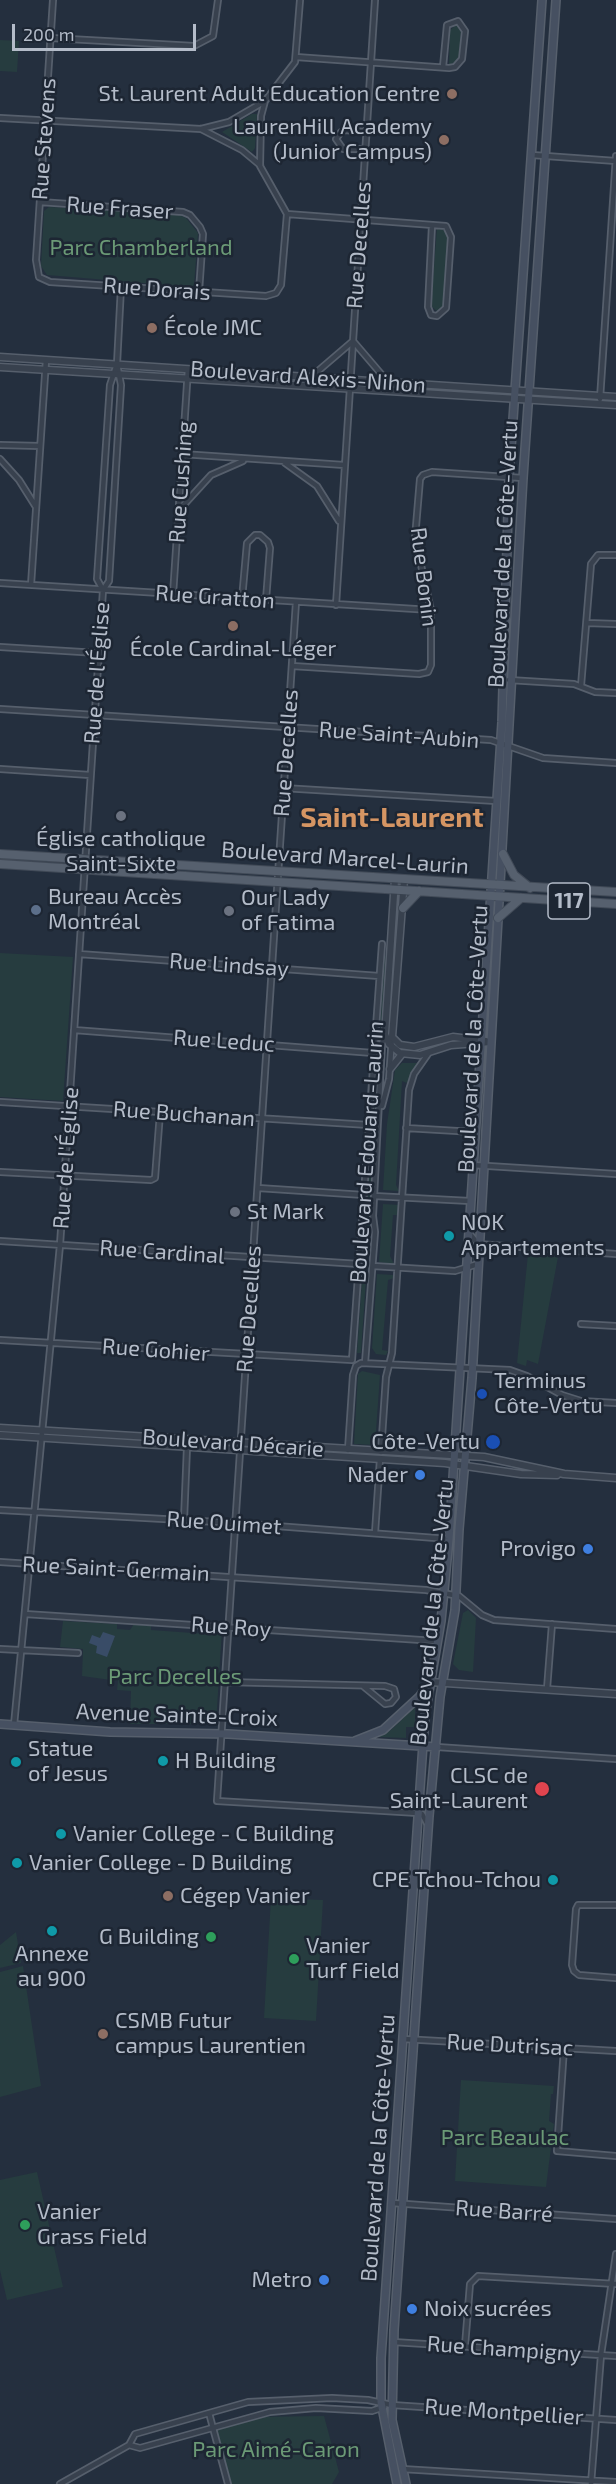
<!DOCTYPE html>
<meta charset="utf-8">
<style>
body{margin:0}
#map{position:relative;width:616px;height:2484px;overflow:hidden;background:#242f3e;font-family:"Exo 2",sans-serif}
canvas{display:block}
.scale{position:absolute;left:12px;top:24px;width:184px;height:27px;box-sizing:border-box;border:3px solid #b4bcc9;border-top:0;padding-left:8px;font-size:18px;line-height:21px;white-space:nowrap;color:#b4bcc9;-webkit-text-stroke:4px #1d2633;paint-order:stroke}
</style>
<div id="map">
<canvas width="616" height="2484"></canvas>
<div class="scale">200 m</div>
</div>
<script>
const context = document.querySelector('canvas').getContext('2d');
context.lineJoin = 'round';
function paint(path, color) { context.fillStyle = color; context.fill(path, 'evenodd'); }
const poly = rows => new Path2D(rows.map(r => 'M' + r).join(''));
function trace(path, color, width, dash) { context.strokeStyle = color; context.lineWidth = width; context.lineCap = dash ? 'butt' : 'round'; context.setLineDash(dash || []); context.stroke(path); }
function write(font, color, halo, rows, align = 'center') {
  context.font = font + ' "Exo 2",sans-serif'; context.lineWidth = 5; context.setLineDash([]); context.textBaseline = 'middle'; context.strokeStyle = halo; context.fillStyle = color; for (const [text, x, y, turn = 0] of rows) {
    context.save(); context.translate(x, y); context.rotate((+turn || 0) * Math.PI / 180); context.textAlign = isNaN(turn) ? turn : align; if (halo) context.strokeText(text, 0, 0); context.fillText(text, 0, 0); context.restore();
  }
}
paint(poly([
 [456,25,461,31,459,56,456,62,449,65,450,30],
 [0,40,19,41,17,72,0,71],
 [252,114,257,114,255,148,252,152,222,132],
 [49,207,179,215,186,218,198,233,194,285,191,287,47,275,41,266,44,211],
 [440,227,446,232,448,239,443,307,438,312,431,306,437,228],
 [388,950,361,1353,357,1353,384,960],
 [0,953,73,957,63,1101,0,1097],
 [402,1063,418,1063,407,1083,402,1081,396,1185,399,1191,383,1190,387,1124,395,1070],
 [383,1204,400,1205,399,1215,393,1215,390,1256,394,1264,379,1262],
 [528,1254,558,1257,538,1364,527,1360,526,1366,517,1363],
 [377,1274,393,1275,394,1278,388,1280,382,1350,388,1351,386,1355,376,1354,372,1348],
 [362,1371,380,1375,375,1445,354,1444,358,1374],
 [468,1610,476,1618,473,1672,459,1670,453,1664,463,1613],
 [63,1621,117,1624,117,1629,130,1630,134,1624,151,1626,151,1630,207,1634,208,1629,222,1630,216,1724,130,1724,131,1691,117,1690,118,1681,82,1676,83,1649,60,1647],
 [415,1707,415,1727,406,1727,406,1738,378,1737,391,1730],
 [271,1898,323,1900,316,2021,264,2018],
 [16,1932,21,1963,0,1968,0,1945],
 [23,1966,41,2086,0,2097,0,1972],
 [461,2080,554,2086,553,2094,551,2094,549,2121,554,2124,546,2187,455,2181],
 [37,2172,63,2287,7,2300,0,2270,0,2180],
 [324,2416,339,2472,332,2484,228,2484,213,2428,251,2417]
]), '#263c3f');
paint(poly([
 [103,1632,115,1636,107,1657,96,1653,97,1646,89,1643,92,1635,100,1638]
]), '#394c67');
const minor = poly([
 [53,0,36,260,39,277,50,282,266,296,276,293,281,285,287,214,260,166,261,116,265,101,295,62,300,0],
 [51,38,194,46,213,36,218,0],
 [296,57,449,68,455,67,462,59,465,31,458,21,447,25,443,67],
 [0,118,201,129,229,122,265,101],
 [201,129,242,150,260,165],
 [365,149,343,149,336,139,341,132,345,130,366,132],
 [532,155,616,161],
 [40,202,183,212,190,215,200,227,203,234,199,292],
 [287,214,446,226,451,237,446,308,437,316,431,315,428,307,432,225],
 [353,341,388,382],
 [311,377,353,341],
 [600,399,616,156],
 [0,445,40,446],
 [182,454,344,465],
 [0,459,19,480,36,507],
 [285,463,317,486,339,521],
 [180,509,211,475,243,461],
 [0,583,431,610],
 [31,585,46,360],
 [103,590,109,581,121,385,117,364,121,287],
 [173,595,188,369],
 [242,599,247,543,255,535,260,535,268,542,270,548,266,600],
 [296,602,217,1801,418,1813,422,1814,428,1825],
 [336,605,375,0],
 [587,623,616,624],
 [0,647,98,653],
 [292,666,419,674,428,672,431,665,431,610,415,538,420,479,423,475,432,472,523,478],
 [509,680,574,684,595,692,616,693],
 [581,686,591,564,598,555,616,555],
 [0,709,491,740,543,758,616,763],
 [0,769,90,775],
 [283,788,496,801],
 [79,954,379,976],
 [74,1030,373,1053],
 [0,1102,369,1125],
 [382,1106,389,1079,392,1037],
 [406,1128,474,1132],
 [472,1165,616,1174],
 [0,1172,151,1180,155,1178,160,1113],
 [258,1188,364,1195],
 [374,1196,470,1201],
 [469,1233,478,1244,616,1254],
 [0,1241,359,1264],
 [373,1266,455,1271,478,1264],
 [581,1324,616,1326],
 [0,1340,352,1360,382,944],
 [365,1363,375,1232,373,1216,382,1044,385,1034],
 [348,1450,353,1375,356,1366,361,1363,510,1370,527,1376,562,1395,581,1401,616,1403],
 [381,1452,386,1377,392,1353,409,1090,414,1074,428,1054],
 [0,1510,236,1523,449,1539],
 [184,1520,187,1447],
 [375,1533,380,1459],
 [0,1562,426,1590,459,1596,482,1615,494,1620,616,1629],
 [25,1614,436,1641],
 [0,1649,78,1653],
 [225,1682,385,1686,394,1689,396,1697,391,1703,385,1704,363,1686],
 [547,1689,552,1624],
 [14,1725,60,1245,103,590,97,579,110,385,117,364],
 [437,1747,616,1759],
 [616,1905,578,1905,576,1909,572,1965,574,1971,579,1975,616,1978],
 [403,2039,616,2051],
 [564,2048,557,2151,616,2156],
 [392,2203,616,2219],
 [393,2342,616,2356],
 [465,2346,470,2284,478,2276,616,2284],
 [209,2413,228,2484],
 [129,2445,140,2448,270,2412,316,2408,372,2411,384,2407],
 [402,2469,616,2482],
 [60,2484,129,2445,135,2434,248,2402,332,2398,368,2400,392,2405,616,2420],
 [591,2484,601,2355,616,2254]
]);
const tertiary = poly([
 [0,357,616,397],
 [0,367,616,405],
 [395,879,385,1034,389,1044,400,1053,420,1055,451,1045,491,1042],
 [404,880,392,1037,400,1045,414,1047,453,1037,486,1041],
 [390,1069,402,1054],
 [0,1428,484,1457,564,1474,616,1478],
 [0,1435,445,1463,521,1474,557,1475],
 [430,1682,616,1694]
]);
const secondary = poly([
 [0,1724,110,1732,228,1734,437,1747],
 [355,1741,383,1730,419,1697,428,1685],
 [397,2484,381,2402,381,2358,425,1715,441,1621,449,1539,502,722,509,477,542,0],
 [406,2484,392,2420,394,2330,429,1816,440,1697,455,1610,459,1529,472,1378,523,478,556,0]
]);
const primary = poly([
 [0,854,616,892],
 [503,854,514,875,530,888],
 [0,864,616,904],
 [403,908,419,891],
 [498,918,521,898]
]);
trace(minor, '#565f6c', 8);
trace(tertiary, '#565f6c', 9);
trace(secondary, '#565f6c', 10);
trace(primary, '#414a57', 10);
trace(minor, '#38414e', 4.5);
trace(tertiary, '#38414e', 6);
trace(secondary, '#465061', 7);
trace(primary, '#56606e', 8);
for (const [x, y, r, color] of [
 [452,94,6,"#8d6e63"],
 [444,140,6,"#8d6e63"],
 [152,328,6,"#8d6e63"],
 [233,626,6,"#8d6e63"],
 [121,816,6,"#6b7280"],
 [36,910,6,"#5c6f8a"],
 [229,911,6,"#6b7280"],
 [235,1212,6,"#6b7280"],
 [449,1236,6,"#0f9aa8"],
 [482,1394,6,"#1a4fb4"],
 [493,1442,8,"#1a4fb4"],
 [420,1475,6,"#3f7fe0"],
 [588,1549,6,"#3f7fe0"],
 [163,1761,6,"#0f9aa8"],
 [16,1762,6,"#0f9aa8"],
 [542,1789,8,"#e0444e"],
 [61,1834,6,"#0f9aa8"],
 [17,1863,6,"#0f9aa8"],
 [553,1880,6,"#0f9aa8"],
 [168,1896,6,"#8d6e63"],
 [52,1931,6,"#0f9aa8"],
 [211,1937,6,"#2e9e5b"],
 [294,1959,6,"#2e9e5b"],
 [103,2034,6,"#8d6e63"],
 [25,2225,6,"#2e9e5b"],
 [324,2280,6,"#3f7fe0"],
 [412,2309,6,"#3f7fe0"]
]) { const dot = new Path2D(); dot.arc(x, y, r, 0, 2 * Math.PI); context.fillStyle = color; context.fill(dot); trace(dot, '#1d2633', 2); }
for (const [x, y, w] of [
 [569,901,42]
]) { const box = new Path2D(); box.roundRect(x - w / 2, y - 18, w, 36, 4.5); context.fillStyle = '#1d2633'; context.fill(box); trace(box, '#b4bcc9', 1.5); }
write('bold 21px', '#b4bcc9', null, [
 ["117",569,901]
]);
write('22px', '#b4bcc9', '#1d2633', [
 ["St. Laurent Adult Education Centre",440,94,"right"],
 ["LaurenHill Academy",432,127,"right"],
 ["(Junior Campus)",432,152,"right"],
 ["École JMC",164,328],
 ["École Cardinal-Léger",233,649,"center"],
 ["Église catholique",121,839,"center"],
 ["Saint-Sixte",121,864,"center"],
 ["Bureau Accès",48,897],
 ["Montréal",48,922],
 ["Our Lady",241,898],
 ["of Fatima",241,923],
 ["St Mark",247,1212],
 ["NOK",461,1223],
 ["Appartements",461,1248],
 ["Terminus",494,1381],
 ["Côte-Vertu",494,1406],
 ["Côte-Vertu",480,1442,"right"],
 ["Nader",408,1475,"right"],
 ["Provigo",576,1549,"right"],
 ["Statue",28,1749],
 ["of Jesus",28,1774],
 ["H Building",175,1761],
 ["CLSC de",528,1776,"right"],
 ["Saint-Laurent",528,1801,"right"],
 ["Vanier College - C Building",73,1834],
 ["Vanier College - D Building",29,1863],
 ["CPE Tchou-Tchou",541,1880,"right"],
 ["Cégep Vanier",180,1896],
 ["G Building",199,1937,"right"],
 ["Vanier",306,1946],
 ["Turf Field",306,1971],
 ["Annexe",52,1954,"center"],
 ["au 900",52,1979,"center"],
 ["CSMB Futur",115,2021],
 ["campus Laurentien",115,2046],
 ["Vanier",37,2212],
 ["Grass Field",37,2237],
 ["Metro",312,2280,"right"],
 ["Noix sucrées",424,2309]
], 'left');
write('22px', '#b4bcc9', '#1d2633', [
 ["Rue Stevens",44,139,-86],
 ["Rue Fraser",120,208,4],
 ["Rue Decelles",359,245,-86],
 ["Rue Dorais",157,289,4],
 ["Boulevard Alexis-Nihon",308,377,4],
 ["Rue Cushing",181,482,-86],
 ["Boulevard de la Côte-Vertu",503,554,-87],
 ["Rue Bonin",424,577,83],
 ["Rue Gratton",215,597,4],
 ["Rue de l'Église",97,673,-86],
 ["Rue Saint-Aubin",399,735,4],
 ["Rue Decelles",286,753,-86],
 ["Boulevard Marcel-Laurin",345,858,4],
 ["Rue Lindsay",229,965,4],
 ["Boulevard de la Côte-Vertu",473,1039,-87],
 ["Rue Leduc",224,1041,4],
 ["Rue Buchanan",184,1114,4],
 ["Boulevard Edouard-Laurin",367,1152,-86],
 ["Rue de l'Église",66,1158,-86],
 ["Rue Cardinal",162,1252,4],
 ["Rue Decelles",249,1309,-86],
 ["Rue Gohier",156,1350,4],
 ["Boulevard Décarie",233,1443,4],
 ["Rue Ouimet",224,1523,4],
 ["Rue Saint-Germain",116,1569,3],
 ["Boulevard de la Côte-Vertu",432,1612,-84],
 ["Rue Roy",231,1627,4],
 ["Avenue Sainte-Croix",177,1715,2],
 ["Rue Dutrisac",510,2045,3],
 ["Boulevard de la Côte-Vertu",378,2148,-86],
 ["Rue Barré",504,2211,4],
 ["Rue Champigny",504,2349,4],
 ["Rue Montpellier",504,2412,4]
]);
write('22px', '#6b9a76', '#1d2633', [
 ["Parc Chamberland",141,248],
 ["Parc Decelles",175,1677],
 ["Parc Beaulac",505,2138],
 ["Parc Aimé-Caron",276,2450]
]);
write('bold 28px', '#d59563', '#1d2633', [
 ["Saint-Laurent",392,818]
]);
</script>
